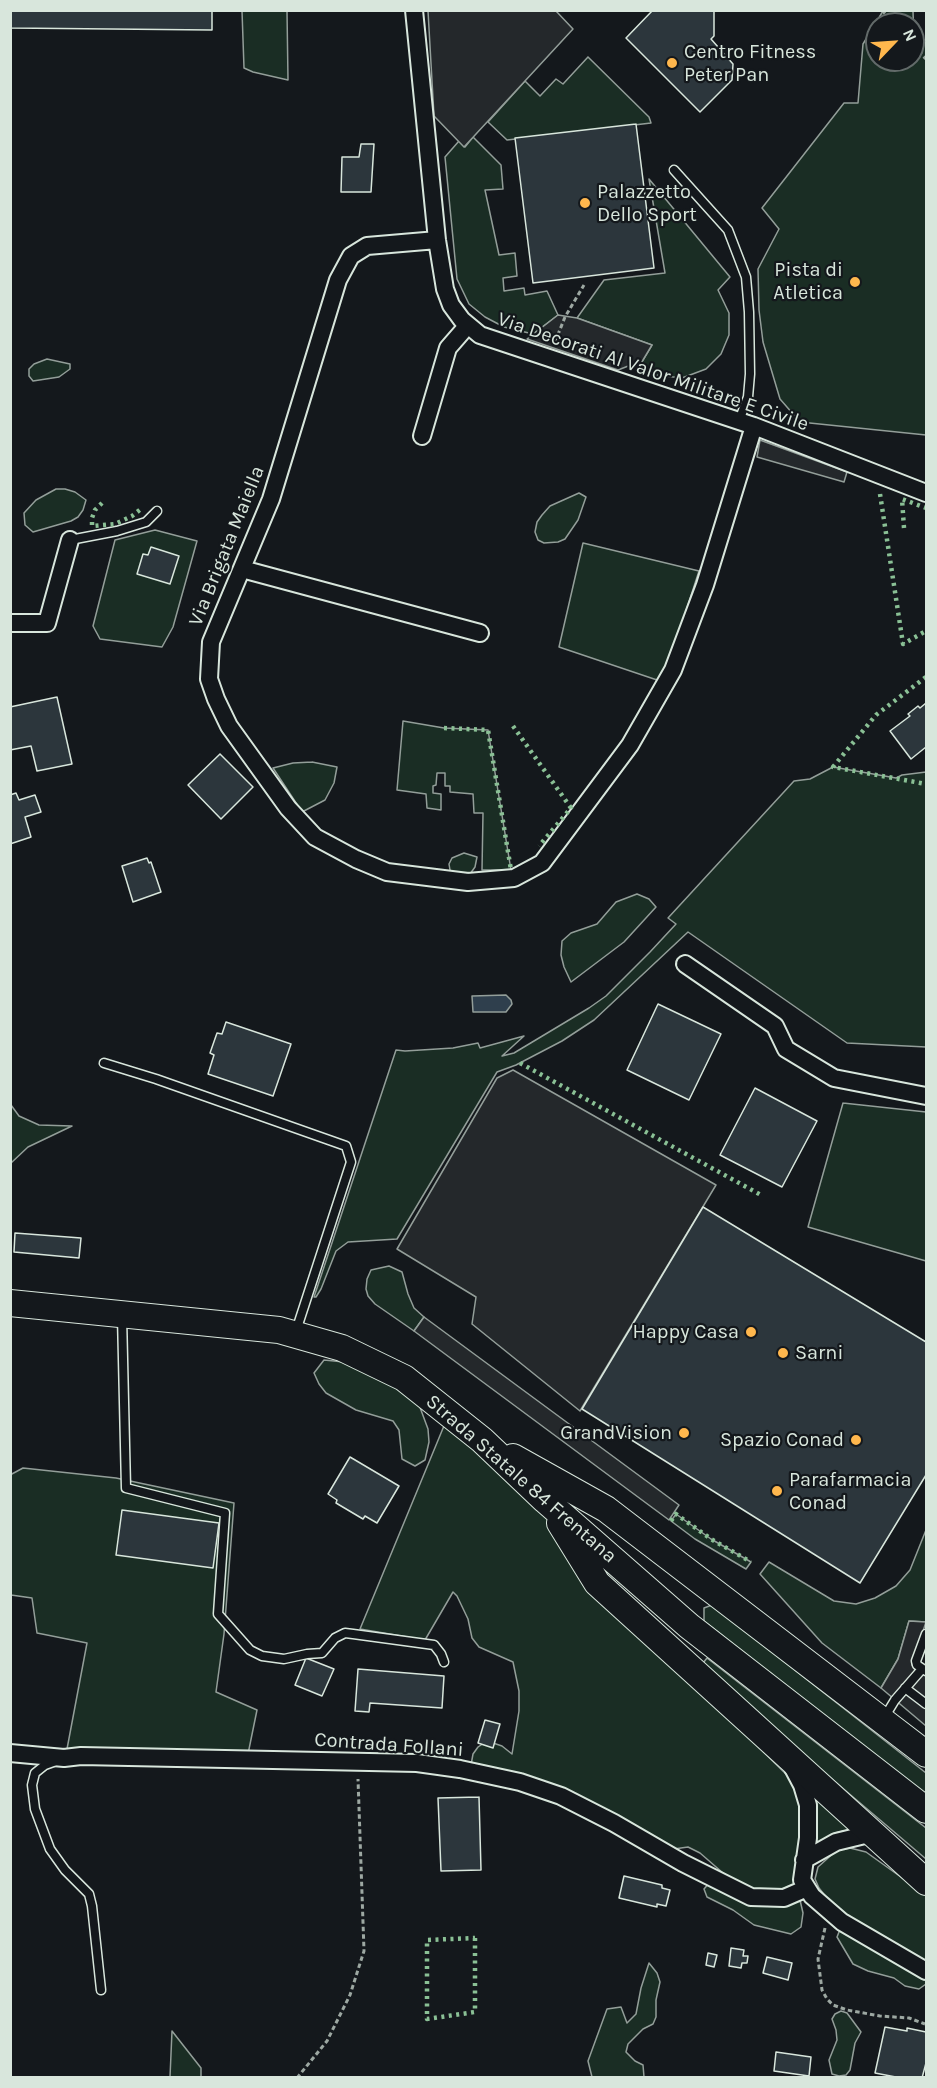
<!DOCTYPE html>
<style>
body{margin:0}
#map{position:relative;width:937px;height:2088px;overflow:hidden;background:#14181c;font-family:Karla,sans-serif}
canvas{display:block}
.frame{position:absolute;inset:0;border:12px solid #d8e6dc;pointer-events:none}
.north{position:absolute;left:865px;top:12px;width:60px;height:60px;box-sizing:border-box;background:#14181c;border:2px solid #626a69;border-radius:50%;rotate:65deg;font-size:16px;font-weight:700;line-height:24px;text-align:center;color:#d8e6dc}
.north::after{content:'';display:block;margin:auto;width:21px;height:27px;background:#ffb74d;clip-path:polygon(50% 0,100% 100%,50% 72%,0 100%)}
</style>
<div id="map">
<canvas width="937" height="2088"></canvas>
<div class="frame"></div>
<div class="north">N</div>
</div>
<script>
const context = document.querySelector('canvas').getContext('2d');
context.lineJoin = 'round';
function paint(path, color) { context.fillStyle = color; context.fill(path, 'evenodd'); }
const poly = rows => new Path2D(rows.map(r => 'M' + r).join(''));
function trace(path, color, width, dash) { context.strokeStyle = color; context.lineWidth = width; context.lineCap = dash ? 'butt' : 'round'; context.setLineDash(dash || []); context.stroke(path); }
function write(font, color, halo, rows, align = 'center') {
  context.font = font + ' Karla,sans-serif'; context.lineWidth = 4.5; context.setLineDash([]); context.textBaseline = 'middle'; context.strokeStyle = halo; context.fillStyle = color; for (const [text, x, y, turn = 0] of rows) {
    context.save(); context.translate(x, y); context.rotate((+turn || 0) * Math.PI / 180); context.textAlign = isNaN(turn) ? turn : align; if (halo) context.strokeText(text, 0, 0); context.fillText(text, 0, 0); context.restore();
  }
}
const green = poly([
 [242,11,287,11,288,80,253,72,244,68,242,11],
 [883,11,913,11,914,41,926,40,926,435,800,422,780,399,763,342,759,310,758,269,779,229,762,208,844,103,858,103,863,44,883,11],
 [877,24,913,24,913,60,877,60,877,24],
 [588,57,649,117,651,123,507,140,488,122,525,81,540,96,556,79,563,84,588,57],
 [473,137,501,165,503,189,485,190,499,255,515,253,517,276,503,278,504,291,524,288,525,295,547,291,558,315,533,334,504,327,485,317,469,304,457,279,445,157,459,141,465,147,473,137],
 [649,179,730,277,718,290,729,313,729,335,721,354,706,369,682,378,656,375,640,365,652,345,577,318,604,280,665,273,649,179],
 [47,359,70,364,70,369,59,377,33,381,29,376,29,369,34,364,47,359],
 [56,489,65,489,75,492,86,500,83,510,78,517,71,521,33,532,25,525,24,513,36,500,56,489],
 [579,493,586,497,578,520,565,539,558,542,544,543,538,540,535,532,537,522,542,515,550,506,579,493],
 [155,530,197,541,173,627,162,647,100,639,93,626,115,540,155,530],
 [583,543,699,571,663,682,559,647,583,543],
 [403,721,444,728,488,730,511,870,482,870,483,813,474,813,473,794,450,792,450,786,445,786,445,773,437,773,436,785,433,786,433,793,441,794,441,810,427,808,426,794,397,790,403,721],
 [312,762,337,767,334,783,325,800,302,812,273,768,293,763,312,762],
 [833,767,896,778,902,775,926,772,926,1047,847,1043,688,932,594,1020,562,1041,516,1065,497,1072,397,1239,348,1242,336,1251,321,1289,316,1297,314,1297,396,1050,405,1051,453,1048,478,1043,480,1048,524,1036,502,1056,514,1053,589,1008,606,996,650,952,676,924,668,918,794,781,810,779,833,767],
 [464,853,477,857,475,867,470,874,457,876,450,870,449,864,452,858,464,853],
 [637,894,649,899,656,907,624,942,571,982,564,967,561,955,562,941,571,933,597,924,616,902,637,894],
 [843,1103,926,1112,926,1261,808,1227,843,1103],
 [11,1105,19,1116,39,1125,72,1126,28,1147,11,1163,11,1105],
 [389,1266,402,1272,408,1294,414,1308,424,1317,414,1331,375,1304,368,1296,366,1289,367,1279,371,1270,389,1266],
 [324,1360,344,1362,381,1378,418,1402,428,1429,429,1442,425,1460,415,1466,402,1459,399,1430,393,1421,356,1410,326,1393,319,1384,314,1373,324,1360],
 [446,1421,521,1486,552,1525,725,1714,795,1783,803,1799,798,1888,787,1892,747,1888,723,1873,700,1853,688,1847,674,1849,471,1765,473,1754,478,1747,487,1741,502,1746,512,1754,519,1711,519,1691,513,1662,479,1647,472,1638,468,1619,457,1596,453,1592,425,1640,360,1629,446,1421],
 [23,1468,116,1478,234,1503,224,1634,216,1692,257,1710,248,1754,67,1749,87,1643,37,1633,32,1598,11,1595,10,1475,23,1468],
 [676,1514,711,1539,751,1562,746,1569,695,1539,671,1521,676,1514],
 [926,1530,926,1622,909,1621,898,1659,881,1688,822,1643,760,1574,769,1562,834,1601,856,1604,875,1598,896,1586,910,1570,926,1530],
 [712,1605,926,1773,926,1797,704,1621,704,1608,712,1605],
 [707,1658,926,1828,926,1859,700,1667,707,1658],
 [813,1793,857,1830,848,1830,835,1833,818,1844,816,1842,814,1839,817,1818,813,1793],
 [850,1848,866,1852,926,1895,926,1963,858,1926,830,1902,819,1888,815,1879,818,1867,837,1850,850,1848],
 [710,1882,785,1901,800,1900,803,1913,801,1927,791,1934,754,1925,733,1910,707,1897,704,1889,710,1882],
 [841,1927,925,1975,926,1984,919,1989,905,1986,894,1978,868,1971,853,1964,837,1937,841,1927],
 [649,1963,657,1973,660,1982,656,2000,656,2017,653,2024,643,2029,628,2044,626,2052,635,2061,643,2065,644,2077,592,2077,588,2061,607,2009,621,2007,627,2023,636,2014,641,1988,649,1963],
 [841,2011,847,2013,861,2032,855,2043,850,2070,846,2075,839,2076,832,2074,829,2060,837,2040,836,2030,832,2019,835,2014,841,2011],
 [172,2031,201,2068,201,2077,170,2077,172,2031]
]);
paint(green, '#1a2d24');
trace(green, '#939e99', 1.5);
const parking = poly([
 [428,11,556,11,573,29,464,147,434,116,428,11],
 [558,315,577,318,652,345,640,365,636,363,618,370,527,339,558,315],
 [760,440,847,472,844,482,757,457,760,440],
 [513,1070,716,1185,580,1411,472,1324,476,1297,397,1249,497,1078,513,1070],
 [424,1317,679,1505,669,1520,414,1331,424,1317],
 [909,1621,926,1622,912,1665,926,1675,926,1726,881,1688,898,1659,909,1621]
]);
paint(parking, '#24282b');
trace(parking, '#939e99', 1.5);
const water = poly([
 [506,995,511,1000,512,1004,506,1012,473,1012,472,996,506,995]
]);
paint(water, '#2f3f4d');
trace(water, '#939e99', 1.5);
const building = poly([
 [10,10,212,10,212,30,10,28,10,10],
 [653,10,714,10,714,36,711,39,733,64,732,80,700,112,626,38,653,10],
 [636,124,654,268,533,283,515,138,636,124],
 [361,144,374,144,371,192,341,192,342,157,359,157,361,144],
 [151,547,179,556,170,584,137,574,143,554,148,555,151,547],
 [57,697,72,764,37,771,31,746,10,750,10,707,57,697],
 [926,703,926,747,911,759,890,731,910,716,908,714,918,706,920,708,926,703],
 [220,754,253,787,221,819,188,785,220,754],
 [16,793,19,800,35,795,41,812,25,817,31,837,10,844,10,795,16,793],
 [147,858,149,863,151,862,161,892,133,902,122,866,147,858],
 [658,1004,721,1034,689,1100,627,1070,658,1004],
 [226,1022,291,1044,273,1096,208,1074,214,1055,210,1053,217,1033,222,1034,226,1022],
 [755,1088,817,1121,782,1187,720,1155,755,1088],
 [703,1207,926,1342,926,1475,860,1583,582,1409,703,1207],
 [15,1233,81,1238,79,1258,14,1252,15,1233],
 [350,1457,399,1486,377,1523,365,1516,363,1519,336,1503,337,1500,328,1494,350,1457],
 [122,1510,219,1523,213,1568,116,1555,122,1510],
 [306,1658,334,1669,322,1696,295,1685,306,1658],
 [358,1669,444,1676,442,1708,370,1703,369,1712,355,1711,358,1669],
 [485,1720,500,1724,493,1748,478,1743,485,1720],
 [479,1797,481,1870,441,1871,438,1798,479,1797],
 [624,1876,662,1885,662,1888,670,1890,666,1906,657,1904,657,1907,619,1898,624,1876],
 [731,1948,744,1950,743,1956,748,1956,747,1963,742,1963,741,1968,729,1966,731,1948],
 [708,1953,717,1955,714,1967,706,1965,708,1953],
 [767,1957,792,1963,788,1980,763,1973,767,1957],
 [885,2027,907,2031,907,2028,926,2032,926,2063,922,2078,901,2078,875,2073,885,2027],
 [776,2052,811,2057,809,2076,774,2071,776,2052]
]);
paint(building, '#2c363c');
trace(building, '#d8e6dc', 1.5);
const service = poly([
 [674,170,728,230,746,277,749,312,750,374,748,397,739,421],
 [70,540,117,531,146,522,157,511],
 [104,1063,156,1079,346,1146,351,1162,296,1331],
 [122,1316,126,1488,225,1513,218,1614,250,1650,262,1656,284,1659,307,1654,322,1653,335,1638,345,1633,353,1634,434,1645,441,1654,444,1662],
 [926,1671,917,1665,916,1661,926,1634],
 [905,1688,926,1704],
 [884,1718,895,1700,922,1669],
 [56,1761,45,1765,35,1773,32,1785,35,1809,50,1849,65,1870,89,1894,92,1906,101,1990]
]);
const minor = poly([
 [414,10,437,240,445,289,451,305,462,320,480,335,754,426,926,493],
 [437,240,367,246,351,256,338,280,271,499,211,642,209,679,216,699,229,726,288,808,315,837,356,859,387,872,468,882,514,878,542,863,630,745,673,670,705,585,754,426],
 [422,436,448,348,468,325],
 [242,569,480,633],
 [10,623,47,623,70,540],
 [685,964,775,1026,786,1049,834,1078,926,1096],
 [10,1753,64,1758,81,1756,417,1763,460,1769,520,1782,561,1796,614,1823,683,1863,751,1897,784,1898,807,1888],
 [793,1768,802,1785,808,1805,808,1838,802,1880,812,1896,842,1922,926,1971],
 [804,1860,836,1842,873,1833]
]);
const primary = poly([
 [10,1303,279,1330,342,1348,404,1378,482,1440,545,1500,689,1626,926,1810],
 [513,1457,606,1509,926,1754],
 [560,1523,597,1583,926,1882]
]);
trace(service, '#d8e6dc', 11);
trace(minor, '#d8e6dc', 20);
trace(primary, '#d8e6dc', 28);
trace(poly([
 [882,10,894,24],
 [913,46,926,59],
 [555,342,565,317,584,285],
 [825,1928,818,1959,822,1990,827,1999,833,2005,847,2010,880,2016,909,2018,925,2024],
 [297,2078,327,2041,350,1995,364,1951,358,1779]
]), '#9da8a2', 3, [4.5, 3]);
trace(service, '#14181c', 8);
trace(minor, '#14181c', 16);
trace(primary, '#14181c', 26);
trace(poly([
 [880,494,903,644,926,631],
 [102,503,95,510,92,518,92,526,115,524,132,516,141,509],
 [904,528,902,499,926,508],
 [926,677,876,715,833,767,926,784],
 [513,726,571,808,539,846],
 [444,728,488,730,511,870],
 [520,1063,761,1195],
 [671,1521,676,1514,711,1539,751,1562],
 [475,1938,475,2012,427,2019,427,1940,475,1938]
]), '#8ac095', 4.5, [3, 4.5]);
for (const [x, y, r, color] of [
 [672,63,6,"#ffb74d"],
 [585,203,6,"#ffb74d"],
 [855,282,6,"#ffb74d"],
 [751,1332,6,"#ffb74d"],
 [783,1353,6,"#ffb74d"],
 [684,1433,6,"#ffb74d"],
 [856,1440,6,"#ffb74d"],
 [777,1491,6,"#ffb74d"]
]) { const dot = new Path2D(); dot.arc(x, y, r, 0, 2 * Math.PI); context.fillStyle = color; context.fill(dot); trace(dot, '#14181c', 2); }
write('20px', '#d8e6dc', '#14181c', [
 ["Centro Fitness",684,52],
 ["Peter Pan",684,75],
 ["Palazzetto",597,192],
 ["Dello Sport",597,215],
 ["Pista di",843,270,"right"],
 ["Atletica",843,293,"right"],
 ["Happy Casa",739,1332,"right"],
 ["Sarni",795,1353],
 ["GrandVision",672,1433,"right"],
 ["Spazio Conad",844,1440,"right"],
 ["Parafarmacia",789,1480],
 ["Conad",789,1503]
], 'left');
write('20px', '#d8e6dc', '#14181c', [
 ["Via Decorati Al Valor Militare E Civile",653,372,19],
 ["Via Brigata Maiella",227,546,-68],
 ["Strada Statale 84 Frentana",521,1479,41],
 ["Contrada Follani",389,1745,4]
]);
</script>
